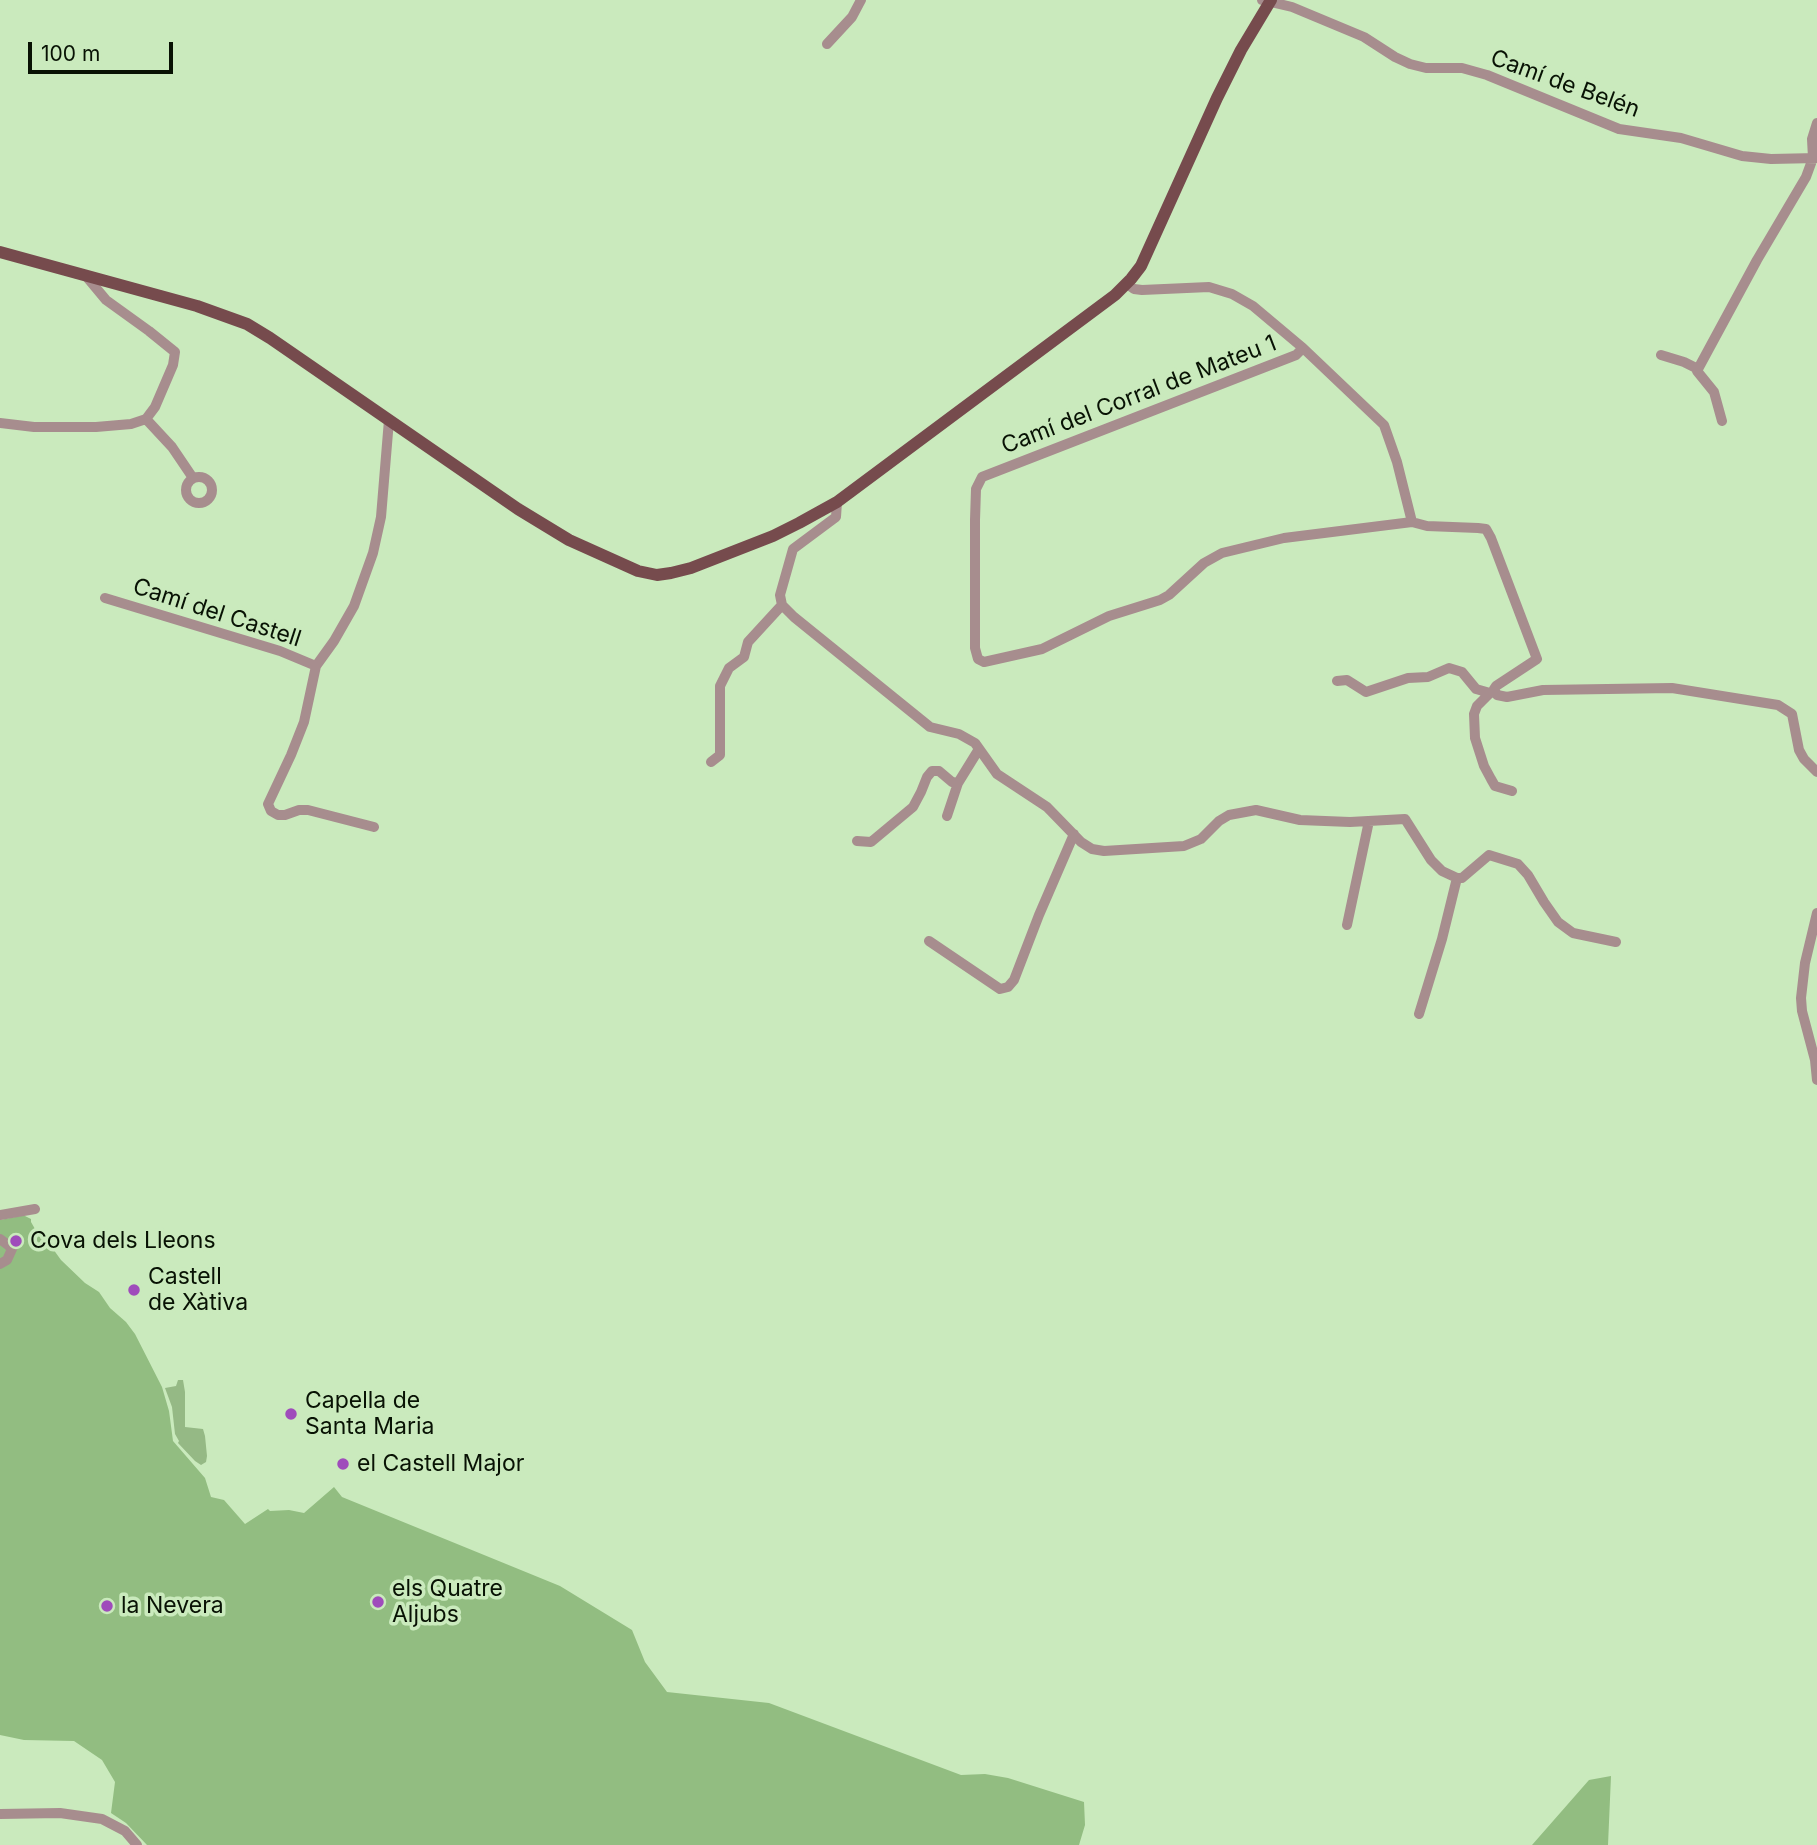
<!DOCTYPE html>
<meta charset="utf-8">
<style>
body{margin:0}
#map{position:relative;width:1817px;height:1845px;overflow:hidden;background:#caeabd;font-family:Inter,sans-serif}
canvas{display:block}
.scale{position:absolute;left:28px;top:42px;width:145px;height:32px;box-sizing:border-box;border:4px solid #081204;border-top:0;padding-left:9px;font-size:21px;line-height:24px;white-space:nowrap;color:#081204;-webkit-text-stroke:5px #caeabd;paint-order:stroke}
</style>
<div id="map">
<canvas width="1817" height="1845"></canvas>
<div class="scale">100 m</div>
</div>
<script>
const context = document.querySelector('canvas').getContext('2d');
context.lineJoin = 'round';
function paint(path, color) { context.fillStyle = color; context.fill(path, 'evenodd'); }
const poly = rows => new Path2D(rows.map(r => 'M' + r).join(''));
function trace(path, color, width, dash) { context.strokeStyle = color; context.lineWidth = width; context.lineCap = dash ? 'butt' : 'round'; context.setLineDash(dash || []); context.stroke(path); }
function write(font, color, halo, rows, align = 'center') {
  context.font = font + ' Inter,sans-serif'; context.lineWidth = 7; context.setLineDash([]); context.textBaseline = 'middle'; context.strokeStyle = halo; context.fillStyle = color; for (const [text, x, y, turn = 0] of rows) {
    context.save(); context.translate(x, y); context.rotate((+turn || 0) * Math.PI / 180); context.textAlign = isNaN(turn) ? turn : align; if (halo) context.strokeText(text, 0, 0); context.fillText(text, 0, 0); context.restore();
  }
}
paint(poly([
 [178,1380,183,1380,185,1392,185,1427,203,1429,205,1436,207,1456,206,1462,201,1465,195,1461,178,1443,179,1441,175,1434,172,1407,165,1388,176,1386]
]), '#95b985');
paint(poly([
 [20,1216,25,1216,31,1219,31,1222,35,1229,48,1242,61,1260,85,1283,99,1292,110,1308,126,1322,135,1334,162,1387,169,1411,173,1441,205,1478,211,1497,224,1500,245,1524,268,1509,270,1511,289,1510,304,1513,334,1487,342,1497,560,1586,632,1630,645,1662,667,1692,769,1703,961,1775,985,1774,1008,1778,1084,1802,1085,1825,1079,1845,147,1845,126,1823,111,1813,115,1782,102,1760,74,1741,24,1740,0,1735,0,1220],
 [1611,1776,1608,1845,1532,1845,1589,1780]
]), '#92bd81');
trace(poly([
 [1262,0,1292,7,1364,37,1395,57,1410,64,1426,68,1462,68,1487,75,1619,129,1681,138,1742,156,1771,159,1817,158],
 [827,44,852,17,861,0],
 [1127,284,1134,289,1142,290,1209,287,1232,294,1253,306,1303,348,1384,425,1397,462,1412,522],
 [1303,348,1296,355,982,477,976,489,975,520,975,648,978,659,984,662,1042,649,1109,616,1160,600,1169,595,1204,563,1222,553,1284,538,1412,522,1427,526,1478,528,1486,529,1491,538,1537,659,1496,686,1494,689,1497,695,1507,697,1543,690,1672,688,1778,705,1792,714,1799,750,1804,759,1817,772],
 [1661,355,1684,362,1698,369,1757,260,1806,177,1813,158,1812,139,1817,123],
 [1698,369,1697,371,1714,392,1722,421],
 [146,419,172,447,193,478],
 [0,423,34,427,96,427,131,424,146,419,155,407,173,365,175,352,149,331,106,300,86,276],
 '186 490a13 13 0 1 1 26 0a13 13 0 1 1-26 0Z',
 [837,502,836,517,793,549,780,595,782,605,794,617,930,727,959,734,975,743,997,774,1047,807,1081,842,1092,849,1104,851,1184,846,1201,839,1219,821,1229,815,1256,810,1300,820,1350,822,1405,819,1431,860,1442,871,1457,878,1462,878,1489,855,1518,864,1528,875,1544,902,1558,922,1573,933,1616,942],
 [105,598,280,651,316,666],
 [1337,681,1347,680,1366,692,1408,678,1428,677,1449,668,1462,672,1476,689,1490,693,1495,692],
 [1490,693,1477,706,1474,714,1475,738,1484,766,1491,779,1495,786,1512,791],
 [711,762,720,755,720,686,729,668,744,657,748,642,782,605],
 [947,816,958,783,979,749],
 [374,827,308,810,299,810,285,815,278,815,271,811,268,804,291,755,304,722,316,666,334,641,354,606,373,553,381,517,389,420],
 [857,841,871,842,913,807,921,792,927,777,932,771,939,771,952,782,958,783],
 [1817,913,1805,963,1801,998,1802,1011,1815,1060,1817,1080],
 [1347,925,1369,821],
 [929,941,1000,989,1008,987,1014,980,1039,915,1074,834],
 [1419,1014,1442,939,1457,878],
 [0,1215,35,1209],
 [0,1239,8,1245,12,1249,7,1260,0,1264],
 [0,1814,60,1813,102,1819,125,1831,137,1845]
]), '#a78d8e', 10);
trace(poly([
 [0,252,197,306,247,324,270,338,518,509,569,540,638,571,657,575,671,573,691,568,773,536,799,523,837,502,1115,295,1131,279,1141,266,1217,98,1241,50,1271,0]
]), '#764b4d', 12);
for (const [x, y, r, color] of [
 [16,1241,7,"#9f4cbb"],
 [134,1290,7,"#9f4cbb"],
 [291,1414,7,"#9f4cbb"],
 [343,1464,7,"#9f4cbb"],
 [378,1602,7,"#9f4cbb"],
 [107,1606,7,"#9f4cbb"]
]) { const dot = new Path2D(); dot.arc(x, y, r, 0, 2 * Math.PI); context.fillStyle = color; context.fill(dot); trace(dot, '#caeabd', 2.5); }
write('23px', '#081204', '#caeabd', [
 ["Camí de Belén",1565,84,20],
 ["Camí del Corral de Mateu 1",1139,395,-21],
 ["Camí del Castell",217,613,18]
]);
write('23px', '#081204', '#caeabd', [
 ["Cova dels Lleons",30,1241],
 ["Castell",148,1277],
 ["de Xàtiva",148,1303],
 ["Capella de",305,1401],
 ["Santa Maria",305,1427],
 ["el Castell Major",357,1464],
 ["els Quatre",392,1589],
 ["Aljubs",392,1615],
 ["la Nevera",121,1606]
], 'left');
</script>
